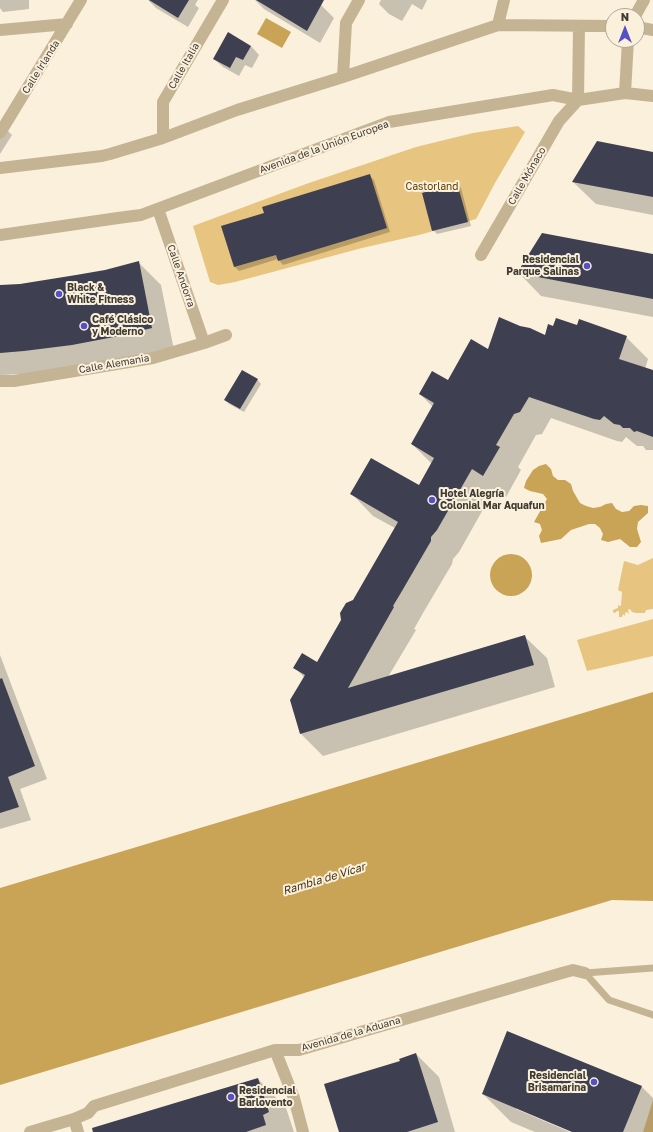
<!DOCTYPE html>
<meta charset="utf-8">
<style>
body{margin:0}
#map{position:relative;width:653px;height:1132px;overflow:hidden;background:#faf0dc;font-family:"Golos Text",sans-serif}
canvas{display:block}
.north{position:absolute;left:605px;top:8px;width:40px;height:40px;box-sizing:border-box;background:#faf0dc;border:1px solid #afa898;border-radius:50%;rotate:0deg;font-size:11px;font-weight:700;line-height:16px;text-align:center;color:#3f3b33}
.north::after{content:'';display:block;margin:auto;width:14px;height:18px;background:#564fc6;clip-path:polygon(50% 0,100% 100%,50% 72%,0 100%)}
</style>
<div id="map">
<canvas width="653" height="1132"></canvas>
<div class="north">N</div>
</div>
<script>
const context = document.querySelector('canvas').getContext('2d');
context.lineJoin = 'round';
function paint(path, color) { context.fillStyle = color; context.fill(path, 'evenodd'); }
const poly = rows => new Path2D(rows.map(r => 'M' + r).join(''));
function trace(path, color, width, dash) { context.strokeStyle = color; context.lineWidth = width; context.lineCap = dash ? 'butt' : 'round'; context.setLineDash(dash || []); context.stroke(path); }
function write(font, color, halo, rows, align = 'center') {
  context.font = font + ' "Golos Text",sans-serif'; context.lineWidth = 4; context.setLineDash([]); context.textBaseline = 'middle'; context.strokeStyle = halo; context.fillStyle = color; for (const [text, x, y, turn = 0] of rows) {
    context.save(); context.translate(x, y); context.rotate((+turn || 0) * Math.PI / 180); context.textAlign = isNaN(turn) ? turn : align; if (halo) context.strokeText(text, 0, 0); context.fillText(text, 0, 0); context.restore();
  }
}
paint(poly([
 [518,126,525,132,495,183,476,219,419,235,362,248,235,282,218,285,210,282,193,226,306,184,416,147,473,133],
 [653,558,653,609,646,610,645,613,636,613,632,612,630,609,628,610,629,614,627,612,625,613,625,616,623,614,622,617,619,617,619,611,617,611,615,613,613,612,613,610,618,608,618,605,621,606,622,592,618,590,624,561,638,565],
 [653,619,653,656,587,671,577,640],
 [653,1100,653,1132,643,1132]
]), '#e7c480');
paint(poly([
 [266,18,291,32,282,48,257,34],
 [546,464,551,469,553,476,558,480,565,480,571,484,573,491,580,503,586,506,593,508,600,507,606,504,612,503,616,509,622,512,629,511,634,506,641,505,648,506,648,513,638,522,637,529,641,542,637,547,630,547,620,539,608,542,601,540,603,534,600,528,595,524,589,524,571,530,561,539,541,543,539,536,542,530,540,524,534,522,547,499,543,494,530,491,524,488,526,481,533,470,539,466],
 '490 575a21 21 0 1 1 42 0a21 21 0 1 1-42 0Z',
 [653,692,653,901,612,900,0,1085,0,888]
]), '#c9a356');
paint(poly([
 [0,0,29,0,29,9,3,12,0,8],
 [148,0,198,0,195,5,199,8,188,27,156,8],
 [255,0,313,0,321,5,334,18,320,43,264,9],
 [381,0,427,0,422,10,412,4,402,21,389,14,379,4],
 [251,46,259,55,252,68,245,65,239,76,223,67,214,59],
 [0,123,12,135,0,154],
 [653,153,653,215,596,204,573,182],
 [370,176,374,180,390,232,283,265,278,259,239,271,235,267,223,227,265,214],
 [457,184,461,188,471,226,437,234,433,230],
 [653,255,653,317,541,296,519,273],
 [138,262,161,285,174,350,47,373,0,375,0,286,20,285,105,271],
 [578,326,626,337,648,359,645,369,653,372,653,450,646,450,643,446,637,446,626,437,622,442,617,441,551,418,542,434,536,435,518,467,521,470,506,497,494,490,459,552,453,559,452,564,423,613,414,629,416,630,388,677,525,637,547,658,555,687,323,756,301,734,305,678,294,667,318,663,395,528,373,516,352,494,419,487,432,464,412,444,433,407,420,394,448,382,489,350,545,336,554,327],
 [257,379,261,384,244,412,229,404,225,400],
 [0,655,47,779,20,789,31,820,0,829],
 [416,1054,439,1077,455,1132,340,1132,401,1062],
 [258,1079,286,1108,294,1132,93,1132,92,1129],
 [641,1086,653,1098,653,1132,575,1132,516,1107,516,1109,570,1132,535,1132,511,1122,483,1094]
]), '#0003');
paint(poly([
 [149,0,189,0,178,18],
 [256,0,324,0,307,31],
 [228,32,251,46,243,60,236,57,230,68,213,59],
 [597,141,653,152,653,197,572,182],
 [370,174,387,228,278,261,276,255,234,267,221,226,264,213,262,207],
 [457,183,468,222,432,231,422,193],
 [542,233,653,254,653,299,517,273],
 [139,261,152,328,119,336,72,345,24,351,0,353,0,285,20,284,76,275,105,270],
 [499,317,520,326,530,328,545,335,548,324,553,326,556,318,577,325,579,319,627,336,619,359,653,370,653,437,637,431,634,432,630,428,623,428,620,425,614,424,604,416,600,420,594,419,529,397,520,412,514,414,496,445,500,447,483,476,472,469,437,530,431,537,431,541,402,591,393,606,394,607,348,688,525,635,534,665,300,734,290,700,305,675,293,668,302,653,317,662,341,620,340,613,346,603,353,600,398,522,350,494,371,458,419,485,434,458,411,444,434,403,419,394,432,371,448,380,471,339,488,349],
 [242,370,258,379,240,409,224,400],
 [2,678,35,766,8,777,19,807,0,813,0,679],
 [507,1031,642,1086,623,1132,572,1132,482,1094],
 [416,1053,438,1122,407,1132,339,1132,324,1084,400,1061,399,1059],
 [258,1078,269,1112,263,1115,266,1125,246,1132,93,1132,92,1128]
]), '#3e4051');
trace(poly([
 [585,973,609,1000,653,1015],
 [585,973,653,968]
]), '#c5b494', 7);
trace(poly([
 [635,16,644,0],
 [498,25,504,0],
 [637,27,653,30],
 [0,30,67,24],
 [343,77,346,23,359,0],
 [625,93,628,40],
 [0,133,81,0],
 [163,138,163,102,223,0],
 [0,168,102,156,110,154,163,138,237,110,343,77,498,25,613,26],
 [158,209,204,343],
 [0,235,118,218,141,215,389,122,553,95,578,100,625,93,653,96],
 [481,255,559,121,578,100,579,26],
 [0,381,14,381,153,358,204,343,226,335],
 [275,1050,294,1098,303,1132],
 [74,1119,78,1132],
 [30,1132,74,1119,88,1113,94,1106,275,1050,299,1050,562,973,573,970,585,973]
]), '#c5b494', 12);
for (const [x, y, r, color] of [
 [587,266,4,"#564fc6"],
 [59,294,4,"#564fc6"],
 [84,326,4,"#564fc6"],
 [432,500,4,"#564fc6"],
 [594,1082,4,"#564fc6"],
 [231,1097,4,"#564fc6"]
]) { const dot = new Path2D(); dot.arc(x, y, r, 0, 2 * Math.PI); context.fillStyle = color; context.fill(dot); trace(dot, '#faf0dc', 1.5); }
write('10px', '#3f3b33', '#faf0dc', [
 ["Calle Italia",184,66,-60],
 ["Calle Irlanda",41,67,-58],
 ["Avenida de la Unión Europea",324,147,-20],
 ["Calle Mónaco",527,176,-60],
 ["Calle Andorra",181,276,71],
 ["Calle Alemania",114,364,-10],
 ["Avenida de la Aduana",351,1034,-16]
]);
write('10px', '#5b4200', '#faf0dc', [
 ["Castorland",432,187]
]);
write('bold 10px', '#3f3b33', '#faf0dc', [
 ["Residencial",579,260,"right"],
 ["Parque Salinas",579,272,"right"],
 ["Black &",67,288],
 ["White Fitness",67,300],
 ["Café Clásico",92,320],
 ["y Moderno",92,332],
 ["Hotel Alegría",440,494],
 ["Colonial Mar Aquafun",440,506],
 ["Residencial",586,1076,"right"],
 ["Brisamarina",586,1088,"right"],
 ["Residencial",239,1091],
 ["Barlovento",239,1103]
], 'left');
write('italic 11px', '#433311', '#faf0dc', [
 ["Rambla de Vícar",324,879,-17]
]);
</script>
